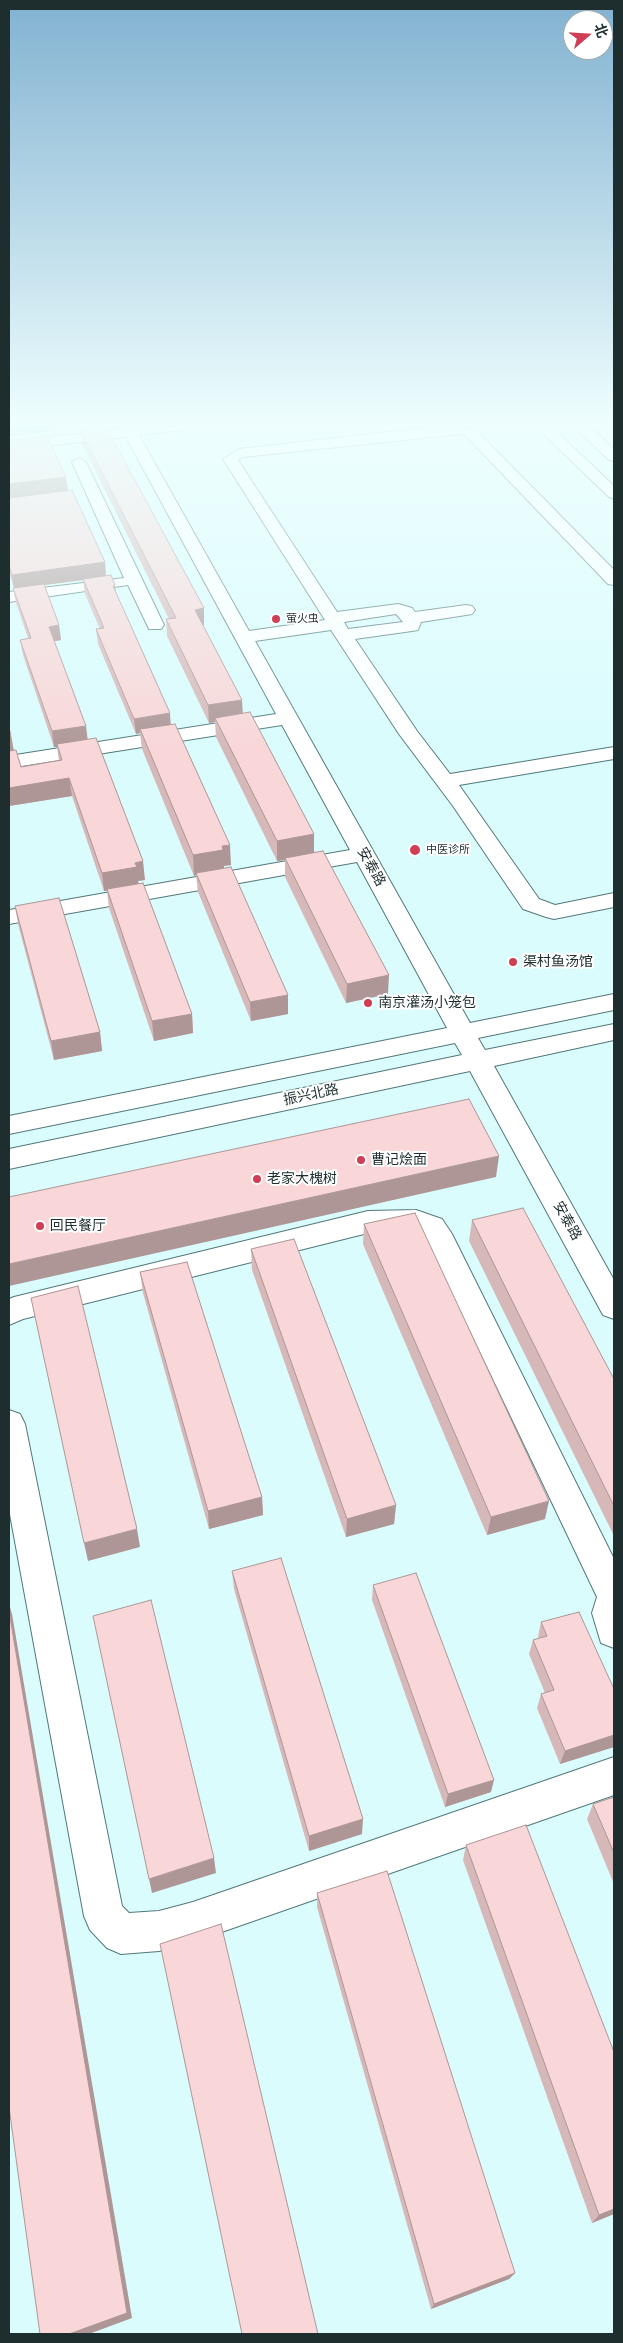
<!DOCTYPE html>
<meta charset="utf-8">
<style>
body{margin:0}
#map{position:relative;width:623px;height:2343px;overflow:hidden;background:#dafcfd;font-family:"Noto Serif","Noto Sans SC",serif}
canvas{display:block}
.frame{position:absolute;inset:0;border:10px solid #1e2e2f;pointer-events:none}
.north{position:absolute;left:563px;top:10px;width:50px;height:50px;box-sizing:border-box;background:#fff;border:1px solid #a5abac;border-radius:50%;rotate:71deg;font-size:14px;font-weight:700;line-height:20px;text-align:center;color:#1e2e2f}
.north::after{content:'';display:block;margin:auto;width:18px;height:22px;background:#cf3e55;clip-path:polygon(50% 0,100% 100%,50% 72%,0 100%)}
</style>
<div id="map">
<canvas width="623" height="2343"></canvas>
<div class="frame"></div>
<div class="north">北</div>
</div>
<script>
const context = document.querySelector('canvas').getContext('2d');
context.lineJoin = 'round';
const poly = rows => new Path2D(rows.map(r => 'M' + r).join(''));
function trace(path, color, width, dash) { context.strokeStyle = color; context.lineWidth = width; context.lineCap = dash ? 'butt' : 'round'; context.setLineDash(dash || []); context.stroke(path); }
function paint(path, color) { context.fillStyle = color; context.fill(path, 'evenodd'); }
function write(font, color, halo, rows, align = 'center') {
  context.font = font + ' "Noto Serif","Noto Sans SC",serif'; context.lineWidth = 4; context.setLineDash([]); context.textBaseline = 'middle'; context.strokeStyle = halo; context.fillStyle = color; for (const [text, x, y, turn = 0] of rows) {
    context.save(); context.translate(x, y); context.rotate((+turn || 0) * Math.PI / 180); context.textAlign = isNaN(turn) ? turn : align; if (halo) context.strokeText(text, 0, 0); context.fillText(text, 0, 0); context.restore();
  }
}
const minor = poly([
 [120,426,191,426,184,430,139,435,249,631,325,620,223,459,239,449,441,426,471,428,476,430,614,570,614,585,608,584,466,436,462,434,243,457,238,460,337,612,398,604,412,608,415,612,466,605,472,606,475,610,472,614,466,615,421,622,418,630,412,631,355,639,417,731,450,774,614,747,614,759,459,785,539,899,555,905,614,893,614,907,554,919,546,917,523,909,453,806,399,734,331,630,255,641,470,1023,614,994,614,1010,478,1038,485,1050,614,1024,614,1040,494,1066,614,1280,614,1319,603,1315,470,1071,9,1169,9,1149,462,1055,455,1043,9,1134,9,1116,447,1028,357,862,9,924,9,910,350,850,282,725,9,768,9,756,276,714,126,437,9,450,9,442,121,429,120,426],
 [396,614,403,622,348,629,344,622,396,614],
 [535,426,551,426,614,486,614,499,609,497,535,426],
 [573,426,589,426,614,449,614,461,609,460,573,426],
 [79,458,86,462,164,625,161,629,149,629,128,585,9,602,9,592,124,578,72,462,79,458],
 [416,1210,442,1219,452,1234,614,1559,614,1648,601,1643,592,1613,597,1597,430,1247,422,1235,414,1232,368,1233,23,1319,9,1325,9,1299,14,1297,368,1211,416,1210],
 [9,1410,20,1414,25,1424,122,1906,129,1913,159,1911,193,1902,614,1757,614,1795,193,1942,159,1951,121,1954,107,1948,90,1930,84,1916,9,1509,9,1410]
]);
const major = poly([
 [58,426,51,430,9,435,9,427,58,426]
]);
trace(minor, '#52787a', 2);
trace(major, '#307679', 2);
paint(minor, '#fff');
paint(major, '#89c4c7');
paint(poly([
 [81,431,204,625,203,625,243,713,388,994,346,1003,285,877,285,860,277,861,216,737,215,722,209,723,167,636,166,619,169,619,83,446],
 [9,441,66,477,68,490,105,562,106,576,116,594,231,865,224,866,224,868,288,1014,251,1021,198,892,196,875,194,876,142,749,140,733,136,734,98,644,96,629,100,629,85,594,83,580,44,585,59,625,61,640,54,641,87,739,145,880,138,881,139,884,192,1014,193,1033,154,1041,109,908,107,891,104,891,72,796,9,806,11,735,14,751,21,767,59,761,57,747,54,747,23,655,20,640,28,638,16,603,13,588,14,588,9,573],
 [15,906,100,1032,102,1051,54,1060,18,924],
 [472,1220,614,1379,614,1536,469,1241],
 [364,1224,545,1519,487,1535,363,1244],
 [251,1249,396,1505,394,1524,346,1537,252,1270],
 [140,1272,262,1497,263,1515,209,1529,143,1293],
 [232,1571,362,1834,309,1851,234,1589],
 [373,1585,491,1792,445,1807,372,1600],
 [541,1622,614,1689,614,1747,560,1764,537,1708,541,1694,545,1693,529,1654,533,1640,539,1638,538,1637],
 [614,1797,614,1884,587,1819,593,1804],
 [466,1845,614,2052,614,2214,592,2223,463,1860],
 [317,1893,515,2273,509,2279,431,2309,317,1907]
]), '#d6b8b9');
paint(poly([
 [66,477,68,491,9,498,9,484],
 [105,562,106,577,14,589,12,575],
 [115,585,117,599,113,586],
 [204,608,204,625,196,626,195,610],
 [59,625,61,640,51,642,49,627],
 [242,700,243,717,215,718,215,722,209,723,208,705],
 [170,713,171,729,140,729,140,733,136,734,134,719],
 [86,726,88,742,57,744,57,747,54,747,52,731],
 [11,735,14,753,9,755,9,736],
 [69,778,72,796,9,806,9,788],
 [314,834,314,854,285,858,285,860,277,861,277,841],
 [230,845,231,865,224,866,224,870,196,873,196,875,194,876,193,855,222,846],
 [143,861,145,880,138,881,139,885,104,891,102,873,135,863],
 [389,975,388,994,346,1003,347,984],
 [288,995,288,1014,251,1021,250,1002],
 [192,1014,193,1033,154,1041,152,1021],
 [100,1032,102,1051,54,1060,51,1041],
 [499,1156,496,1177,9,1286,9,1264],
 [262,1497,263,1515,209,1529,208,1511],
 [549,1501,545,1519,487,1535,491,1517],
 [396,1505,394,1524,346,1537,347,1519],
 [137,1529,140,1547,88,1561,84,1543],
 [9,1604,12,1614,132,2318,89,2334,69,2334],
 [614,1735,614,1747,560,1764,565,1751],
 [494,1780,491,1792,445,1807,448,1794],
 [363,1819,362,1834,309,1851,309,1836],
 [214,1858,216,1873,152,1893,149,1879],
 [614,2209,614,2214,592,2223,599,2215],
 [515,2273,509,2279,431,2309,434,2304]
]), '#ae9696');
const building = poly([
 [103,428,107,436,111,436,204,608,195,610,242,700,208,705,166,619,176,618,81,431,103,428],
 [47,436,66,477,9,484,9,441,47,436],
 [72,490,105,562,12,575,9,565,9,498,72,490],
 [111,575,115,585,113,586,170,713,134,719,96,629,104,628,83,579,111,575],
 [44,584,59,625,49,627,86,726,52,731,20,640,31,638,13,588,44,584],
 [250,712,314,834,277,841,215,718,250,712],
 [175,724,230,845,222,846,223,850,193,855,140,729,175,724],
 [9,728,11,735,9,736,9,728],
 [96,738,143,861,135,863,137,867,102,873,69,778,9,788,9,751,16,750,21,767,62,760,57,744,96,738],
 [323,851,389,975,347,984,285,858,323,851],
 [231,867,288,995,250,1002,196,873,231,867],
 [143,883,192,1014,152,1021,107,889,143,883],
 [59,898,100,1032,51,1041,15,906,59,898],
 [469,1099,499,1156,9,1264,9,1197,469,1099],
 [523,1208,614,1379,614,1506,472,1220,523,1208],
 [415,1213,549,1501,491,1517,364,1224,415,1213],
 [294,1239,396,1505,347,1519,251,1249,294,1239],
 [187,1262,262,1497,208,1511,140,1272,187,1262],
 [78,1286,137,1529,84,1543,31,1298,78,1286],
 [281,1558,363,1819,309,1836,232,1571,281,1558],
 [416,1573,494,1780,448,1794,373,1585,416,1573],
 [151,1600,214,1858,149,1879,93,1616,151,1600],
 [9,1611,127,2313,69,2334,40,2334,9,2107,9,1611],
 [579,1612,614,1689,614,1735,565,1751,541,1694,554,1690,533,1640,547,1636,541,1622,579,1612],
 [614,1797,614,1853,593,1804,614,1797],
 [526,1825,614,2052,614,2209,599,2215,466,1845,526,1825],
 [387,1871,515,2273,434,2304,317,1893,387,1871],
 [221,1924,318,2334,242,2334,160,1944,221,1924]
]);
paint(building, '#f9d6d7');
trace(building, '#ae9696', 1);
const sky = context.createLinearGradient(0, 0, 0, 754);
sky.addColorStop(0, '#82b2d1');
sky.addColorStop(0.56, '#eefefe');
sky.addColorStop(1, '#eefefe00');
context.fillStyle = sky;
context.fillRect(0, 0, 623, 754);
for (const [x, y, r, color] of [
 [276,619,5,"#cf3e55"],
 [415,850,6,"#cf3e55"],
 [513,962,5,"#cf3e55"],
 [368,1003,5,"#cf3e55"],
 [361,1160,5,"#cf3e55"],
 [257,1179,5,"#cf3e55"],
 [40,1226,5,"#cf3e55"]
]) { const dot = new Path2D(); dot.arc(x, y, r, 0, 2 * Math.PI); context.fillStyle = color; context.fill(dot); trace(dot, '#fff', 2); }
write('11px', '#1e2e2f', '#fff', [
 ["萤火虫",286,619],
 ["中医诊所",426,850]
], 'left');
write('14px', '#1e2e2f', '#fff', [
 ["安泰路",371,867,61],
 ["振兴北路",311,1095,-12],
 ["安泰路",567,1221,61]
]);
write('14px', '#1e2e2f', '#fff', [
 ["渠村鱼汤馆",523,962],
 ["南京灌汤小笼包",378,1003],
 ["曹记烩面",371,1160],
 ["老家大槐树",267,1179],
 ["回民餐厅",50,1226]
], 'left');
</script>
